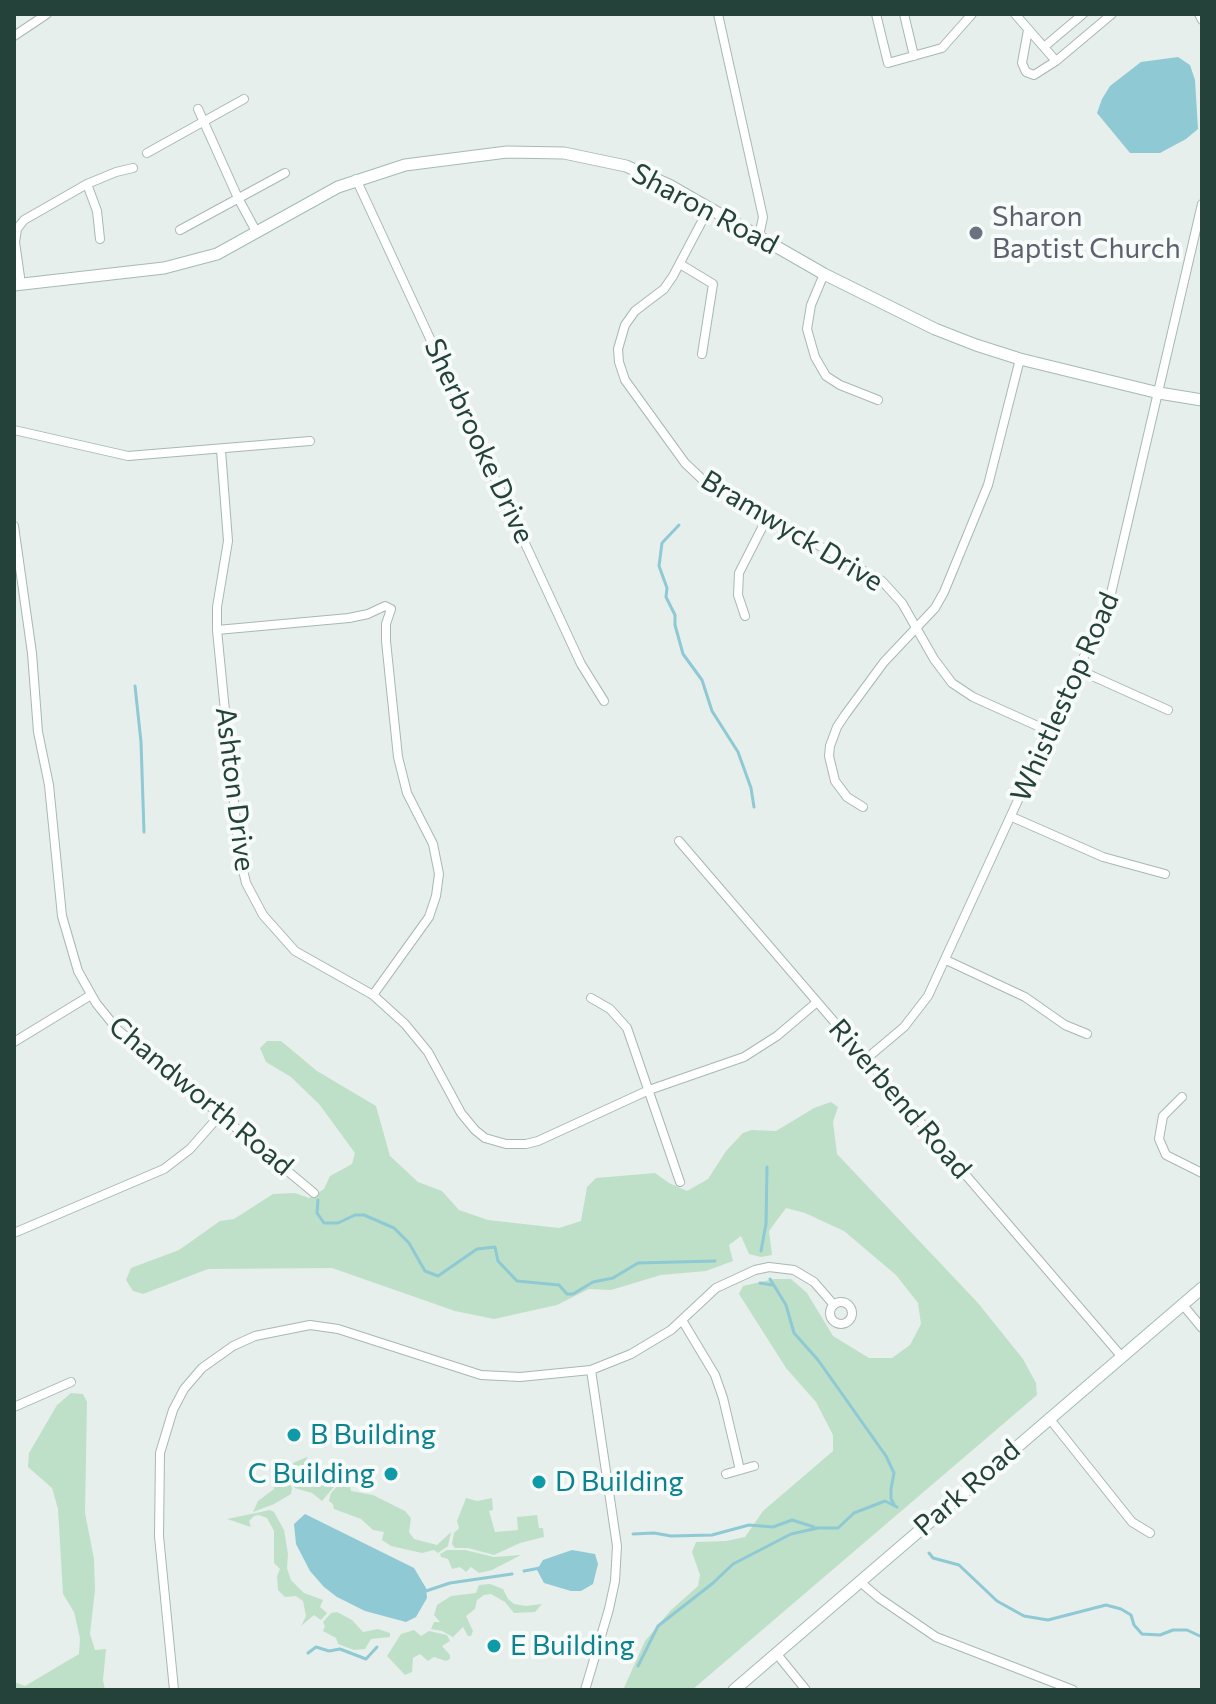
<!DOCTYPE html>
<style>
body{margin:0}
#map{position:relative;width:1216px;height:1704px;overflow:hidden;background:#e6efeb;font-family:Commissioner,sans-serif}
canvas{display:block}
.frame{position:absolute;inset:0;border:16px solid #24423a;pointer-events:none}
</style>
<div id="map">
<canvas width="1216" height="1704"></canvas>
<div class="frame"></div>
</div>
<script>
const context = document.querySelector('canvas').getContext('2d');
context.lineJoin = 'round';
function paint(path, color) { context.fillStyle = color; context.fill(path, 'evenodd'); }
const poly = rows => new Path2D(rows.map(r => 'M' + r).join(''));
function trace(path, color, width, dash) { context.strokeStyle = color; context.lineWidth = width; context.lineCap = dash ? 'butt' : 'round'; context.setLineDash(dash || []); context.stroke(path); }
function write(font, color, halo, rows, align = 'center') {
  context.font = font + ' Commissioner,sans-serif'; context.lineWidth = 8; context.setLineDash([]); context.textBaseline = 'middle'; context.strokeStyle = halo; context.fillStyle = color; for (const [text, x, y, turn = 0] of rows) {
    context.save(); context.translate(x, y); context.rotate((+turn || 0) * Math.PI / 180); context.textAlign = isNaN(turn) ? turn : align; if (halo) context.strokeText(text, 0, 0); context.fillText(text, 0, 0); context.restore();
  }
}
paint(poly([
 [267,1041,281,1041,317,1071,376,1106,390,1156,418,1182,442,1191,459,1210,488,1220,559,1228,581,1221,587,1187,596,1178,655,1173,669,1183,687,1191,708,1179,726,1151,743,1133,752,1130,776,1131,814,1108,831,1102,838,1107,833,1122,837,1154,978,1303,1023,1359,1036,1383,1037,1395,692,1690,623,1690,645,1641,670,1611,698,1586,700,1575,692,1552,696,1542,726,1541,745,1537,763,1511,833,1451,833,1435,816,1402,786,1368,739,1294,743,1286,774,1279,791,1279,807,1293,833,1336,869,1358,892,1358,910,1345,921,1324,918,1303,896,1275,844,1231,805,1213,786,1208,769,1231,772,1255,761,1257,749,1254,741,1236,729,1245,733,1261,706,1271,661,1275,611,1290,589,1289,557,1305,494,1319,455,1311,332,1268,208,1269,143,1294,133,1291,126,1280,131,1268,179,1250,220,1221,234,1219,273,1194,295,1193,309,1198,324,1189,330,1176,352,1164,355,1153,319,1104,291,1077,266,1062,260,1048],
 [71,1393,83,1394,87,1402,85,1513,94,1559,95,1590,90,1634,95,1650,106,1649,103,1680,105,1690,14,1690,14,1682,25,1686,79,1654,80,1638,74,1612,63,1594,58,1509,52,1488,28,1467,29,1453,57,1405],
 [307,1457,310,1470,315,1475,333,1465,349,1469,322,1501,312,1493,295,1488,290,1480,299,1476,293,1463],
 [279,1469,285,1482,288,1481,292,1488,291,1494,274,1504,253,1512,258,1501,274,1489,272,1473],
 [353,1469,360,1471,357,1477,353,1477,349,1482,351,1491,373,1495,405,1511,411,1518,409,1532,414,1539,437,1545,451,1532,448,1546,438,1553,434,1550,422,1553,391,1546,382,1540,384,1532,373,1530,361,1519,334,1509,333,1504,329,1501,331,1493],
 [466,1498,477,1501,492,1498,493,1510,489,1511,495,1532,518,1530,517,1517,537,1515,539,1528,543,1528,544,1537,520,1543,494,1555,468,1548,455,1548,452,1544,454,1533,459,1528,457,1521],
 [270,1510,274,1512,284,1530,288,1554,287,1568,291,1580,304,1593,323,1600,320,1607,327,1613,321,1620,314,1615,301,1626,306,1616,303,1601,296,1596,285,1597,278,1590,277,1576,280,1569,274,1563,274,1531,267,1518,259,1515,254,1516,249,1521,251,1527,227,1519],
 [447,1550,465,1550,494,1557,521,1555,492,1570,479,1573,471,1567,466,1572,460,1567,452,1569,448,1559,441,1557,440,1554],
 [490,1584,503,1589,508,1599,514,1604,526,1606,542,1604,535,1612,514,1613,505,1602,491,1594,484,1595,477,1600,475,1609,466,1616,473,1631,471,1636,468,1636,463,1627,453,1637,442,1631,431,1629,434,1622,440,1622,434,1615,437,1605,451,1596,476,1593,479,1585],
 [337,1612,352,1620,363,1632,378,1629,390,1633,390,1637,371,1639,365,1649,354,1650,338,1644,336,1638,323,1631,325,1626,323,1622,331,1613],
 [414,1630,421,1636,429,1631,447,1635,450,1641,442,1646,450,1655,450,1659,446,1661,434,1657,428,1661,420,1654,413,1658,412,1672,405,1675,387,1656,401,1634]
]), '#bfe0c8');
paint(poly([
 [1178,57,1190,65,1195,80,1198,129,1186,139,1160,153,1130,153,1097,113,1102,99,1110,86,1141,62],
 [305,1514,414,1568,426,1588,427,1598,416,1617,406,1622,365,1611,337,1597,324,1587,310,1571,296,1544,294,1524],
 [572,1550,595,1554,598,1564,593,1584,581,1591,571,1591,544,1583,537,1570,543,1560]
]), '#8ec9d4');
trace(poly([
 [679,525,662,543,659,566,667,588,666,597,675,615,675,625,683,654,702,680,712,711,738,752,751,788,754,807],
 [135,686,141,742,144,832],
 [318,1200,317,1213,324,1223,338,1223,355,1215,364,1215,394,1228,409,1243,425,1271,438,1276,477,1249,495,1247,498,1261,517,1281,559,1285,567,1294,573,1294,593,1282,613,1278,638,1263,715,1261],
 [761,1251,766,1224,767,1167],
 [770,1279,786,1305,794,1333,818,1360,886,1456,894,1473,891,1489,891,1499,894,1504],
 [760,1283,772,1285],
 [633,1534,654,1533,671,1536,712,1535,749,1525,773,1527,792,1520,814,1527],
 [929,1553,933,1558,959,1565,997,1601,1024,1616,1048,1620,1106,1605,1121,1609,1131,1615,1134,1625,1142,1634,1160,1635,1173,1630,1187,1630,1202,1637],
 [524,1571,540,1568],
 [426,1591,450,1583,512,1574],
 [308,1653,316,1647,329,1651,340,1649,366,1659,377,1647],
 [638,1666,658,1626,713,1583,733,1564,791,1534,818,1528,838,1528,854,1513,885,1501,897,1507]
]), '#8ec9d4', 3);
const street = poly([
 [718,14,763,217,759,236],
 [876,14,888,63,942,48,972,14],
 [904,14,914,56],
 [1015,14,1056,61,1034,75,1026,72,1022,63,1028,30],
 [1199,14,1202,20],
 [14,36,47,14],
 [1044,47,1083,14],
 [1056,61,1112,14],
 [198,109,238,198,257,233],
 [147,153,244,99],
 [356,179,581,664,604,701],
 [87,184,97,211,100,239],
 [709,208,673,276,664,289,635,311,625,325,618,349,619,362,625,380,685,463,704,481,882,581,902,603,934,659,952,683,973,697,1051,732],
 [180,230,285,173],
 [680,264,713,284,702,354],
 [824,274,811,305,807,329,815,357,826,376,840,385,878,400],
 [21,284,15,242,17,229,24,220,87,184,116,172,133,168],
 [14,430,128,456,310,441],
 [221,450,228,541,217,607,217,630,239,853,246,883,263,915,295,951,373,995,405,1024,428,1052,461,1113,475,1130,485,1138,506,1144,526,1144,538,1141,649,1090,744,1057,777,1036,817,1002],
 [14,526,32,653,38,732,49,785,62,916,78,971,96,1003,117,1029,314,1193],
 [745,616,738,595,739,573,767,518],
 [217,630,349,618,368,614,385,606,391,609,386,624,386,641,398,757,407,793,433,844,439,874,436,896,429,917,373,995],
 [1079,670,1168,710],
 [863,807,847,797,835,781,829,756,830,746,837,727,845,715,884,662,935,608,944,592,988,485,1020,359],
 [1012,817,1103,857,1165,874],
 [679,841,1122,1357],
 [946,960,1025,997,1065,1025,1087,1034],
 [591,998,610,1009,627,1028,680,1182],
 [14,1042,91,995],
 [866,1059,904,1027,928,996,1109,602,1202,204],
 [1182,1097,1163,1116,1159,1139,1166,1155,1202,1173],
 [14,1233,164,1169,190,1149,220,1115],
 '830 1313a11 11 0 1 1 22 0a11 11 0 1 1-22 0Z',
 [1183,1305,1202,1328],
 [682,1320,715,1375,723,1398,740,1470],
 [14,1407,71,1382],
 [1049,1418,1132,1522,1150,1533],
 [726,1474,754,1466],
 [859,1581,879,1598,936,1637,1073,1690],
 [776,1653,806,1690],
 [174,1690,159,1536,160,1453,173,1410,184,1389,202,1368,233,1346,255,1336,310,1325,338,1329,481,1375,520,1377,591,1370,631,1354,671,1330,716,1288,755,1270,769,1267,794,1270,814,1282,834,1305],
 [585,1690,609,1609,615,1581,617,1546,591,1370]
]);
const secondary = poly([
 [14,285,164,268,217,254,338,187,405,165,507,152,564,153,626,166,669,185,824,274,935,329,976,345,1020,359,1159,393,1202,400],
 [734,1690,1202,1288]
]);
trace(street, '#a8b8b2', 10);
trace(secondary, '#a4bbb3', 13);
trace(street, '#fff', 8);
trace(secondary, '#fff', 11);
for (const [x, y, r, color] of [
 [976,233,8,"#6b7280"],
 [294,1435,8,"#0f9aa8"],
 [391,1474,8,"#0f9aa8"],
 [539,1482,8,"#0f9aa8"],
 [494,1646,8,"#0f9aa8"]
]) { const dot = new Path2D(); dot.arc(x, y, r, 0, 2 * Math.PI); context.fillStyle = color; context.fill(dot); trace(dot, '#f7fbf9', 3); }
write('28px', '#24423a', '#f7fbf9', [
 ["Sharon Road",705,209,28],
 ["Sherbrooke Drive",479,441,65],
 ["Bramwyck Drive",792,531,31],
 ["Whistlestop Road",1065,697,-66],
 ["Ashton Drive",235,789,83],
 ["Chandworth Road",201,1096,40],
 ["Riverbend Road",900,1099,49],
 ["Park Road",967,1488,-41]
]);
write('28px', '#5b616d', '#f7fbf9', [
 ["Sharon",992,217],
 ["Baptist Church",992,249]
], 'left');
write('28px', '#0d838f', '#f7fbf9', [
 ["B Building",310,1435],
 ["C Building",375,1474,"right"],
 ["D Building",555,1482],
 ["E Building",510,1646]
], 'left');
</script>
